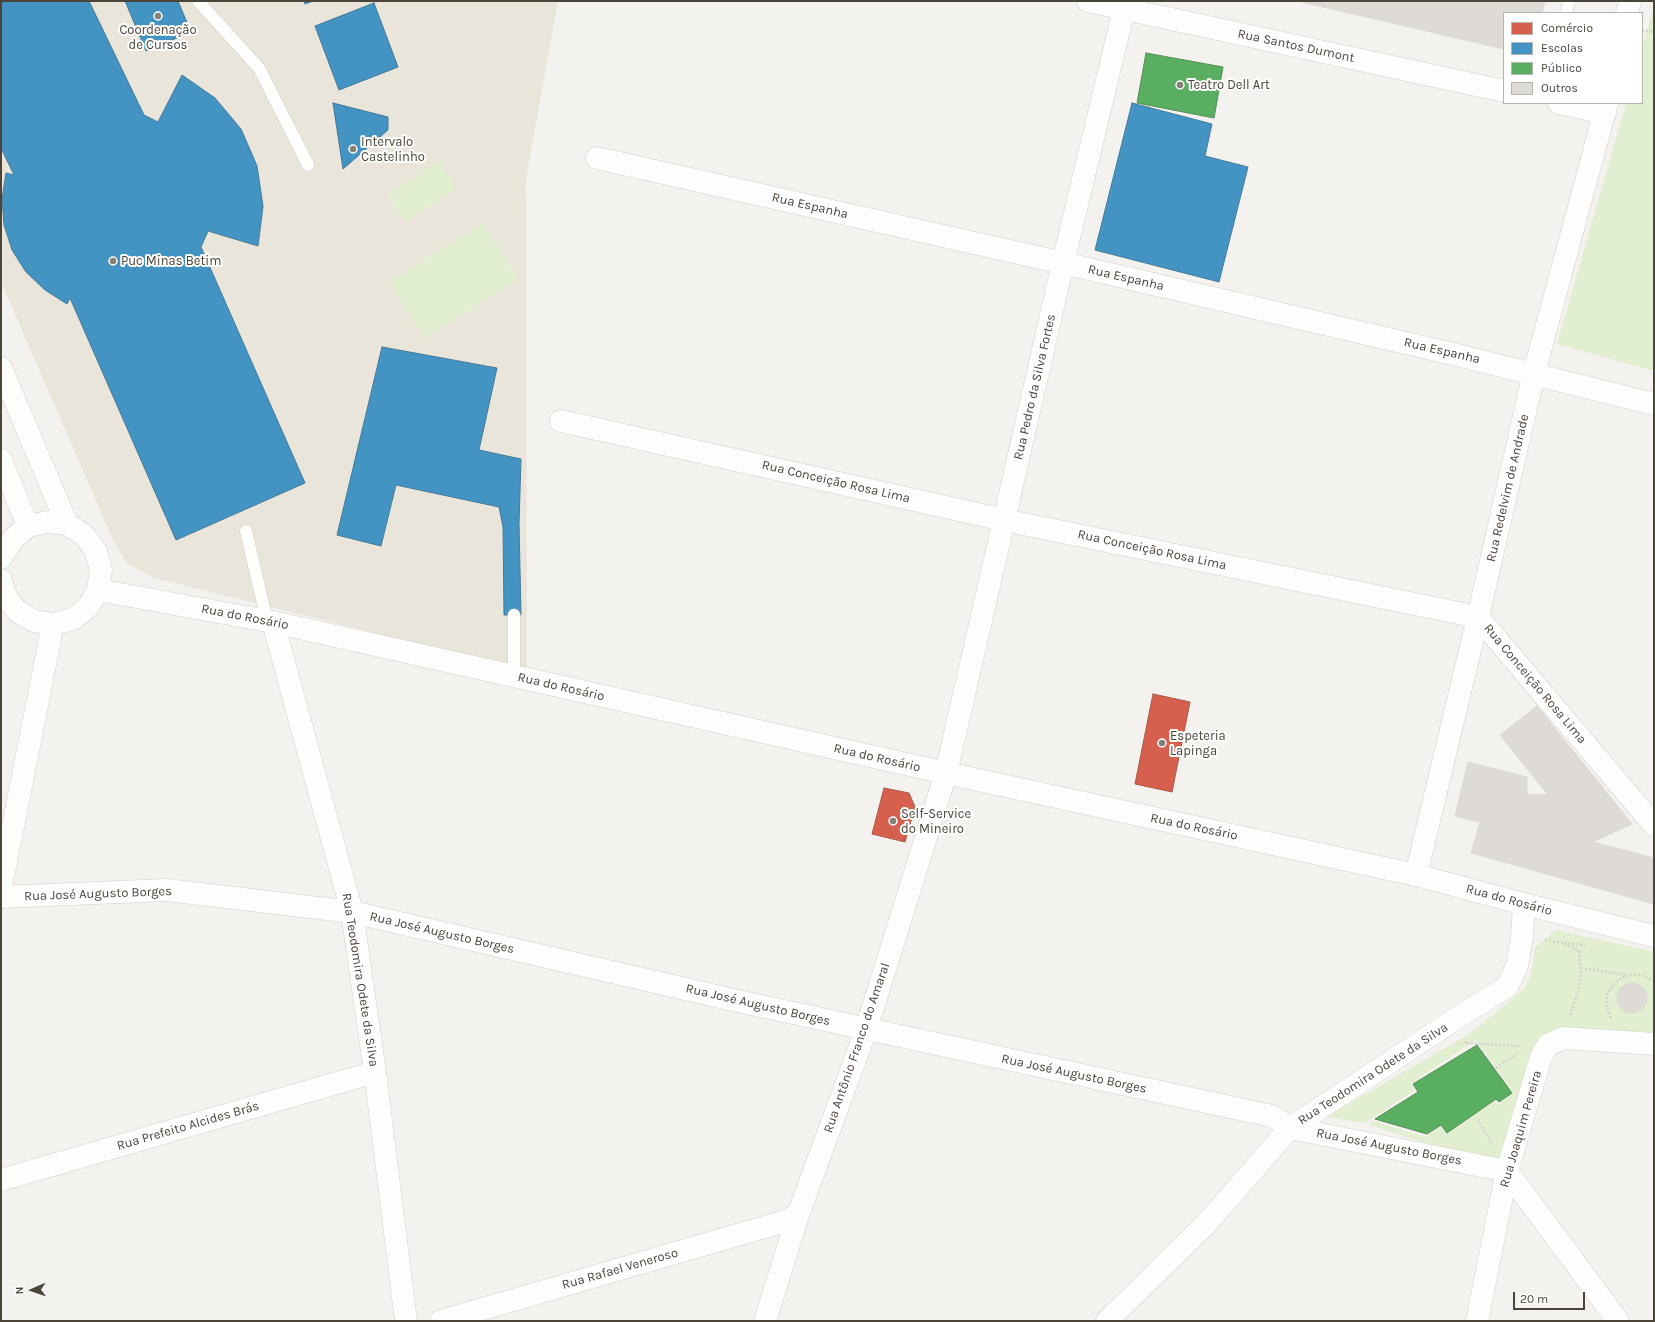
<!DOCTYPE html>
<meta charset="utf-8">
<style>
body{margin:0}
#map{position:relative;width:1655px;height:1322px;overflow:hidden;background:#f4f2ee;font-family:Karla,sans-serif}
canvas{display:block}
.frame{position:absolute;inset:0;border:2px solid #4b4439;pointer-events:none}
.legend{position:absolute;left:1503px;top:12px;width:140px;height:92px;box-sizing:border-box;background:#fff;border:1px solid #b7b4b0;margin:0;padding:5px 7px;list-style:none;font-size:12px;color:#4b4439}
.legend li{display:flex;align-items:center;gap:8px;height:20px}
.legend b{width:20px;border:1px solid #b7b4b0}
.north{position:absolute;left:12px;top:1270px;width:40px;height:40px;-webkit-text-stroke:3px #fff;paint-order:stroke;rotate:268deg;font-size:11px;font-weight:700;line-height:16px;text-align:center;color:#4b4439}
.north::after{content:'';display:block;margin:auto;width:14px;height:18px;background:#4b4439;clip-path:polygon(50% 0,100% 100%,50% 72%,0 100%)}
.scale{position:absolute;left:1513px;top:1292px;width:72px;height:18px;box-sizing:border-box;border:2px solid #4b4439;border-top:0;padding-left:5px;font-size:12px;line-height:14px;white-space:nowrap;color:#4b4439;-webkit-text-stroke:3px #fff;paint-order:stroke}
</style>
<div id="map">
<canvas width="1655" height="1322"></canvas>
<div class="frame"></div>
<ul class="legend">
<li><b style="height:11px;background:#d6604d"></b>Comércio</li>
<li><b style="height:11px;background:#4393c3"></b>Escolas</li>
<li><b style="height:11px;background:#5aae61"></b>Público</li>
<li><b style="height:11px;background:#dedbd6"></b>Outros</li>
</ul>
<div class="north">N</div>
<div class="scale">20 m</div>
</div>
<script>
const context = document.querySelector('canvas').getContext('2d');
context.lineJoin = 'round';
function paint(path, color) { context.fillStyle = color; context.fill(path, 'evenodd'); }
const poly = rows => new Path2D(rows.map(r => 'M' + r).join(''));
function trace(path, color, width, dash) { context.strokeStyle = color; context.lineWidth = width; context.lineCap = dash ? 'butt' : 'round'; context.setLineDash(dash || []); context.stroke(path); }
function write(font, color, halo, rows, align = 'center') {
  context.font = font + ' Karla,sans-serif'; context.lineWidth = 4; context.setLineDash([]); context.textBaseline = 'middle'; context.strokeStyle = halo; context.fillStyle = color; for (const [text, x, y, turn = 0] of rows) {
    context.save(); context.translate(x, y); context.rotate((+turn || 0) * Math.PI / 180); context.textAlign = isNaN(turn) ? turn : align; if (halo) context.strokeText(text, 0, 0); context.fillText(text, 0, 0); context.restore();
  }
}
paint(poly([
 [1,1,558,1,526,179,527,671,151,577,127,563,114,542,1,282]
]), '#eae5da');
paint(poly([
 [1654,6,1654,371,1557,344,1626,103,1642,103,1642,48],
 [439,161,456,188,406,222,387,195],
 [483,223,518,279,424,338,389,282],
 [1556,930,1654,952,1654,1036,1563,1029,1504,1168,1369,1125,1373,1121,1425,1137,1441,1126,1447,1134,1494,1100,1497,1104,1514,1093,1476,1040,1411,1083,1415,1090,1366,1123,1326,1117,1471,1033,1525,988,1531,974,1535,947]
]), '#e1eecf');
const shops = poly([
 [1153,694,1190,702,1172,792,1135,784,1153,694],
 [884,788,909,793,915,807,905,842,872,834,884,788]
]);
paint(shops, '#d6604d');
trace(shops, '#ac5847', 1);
const schools = poly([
 [1,1,89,1,144,115,158,122,182,75,215,98,241,129,257,166,263,206,258,246,208,231,201,247,305,483,176,540,70,298,67,304,45,290,26,272,12,250,4,225,2,199,6,173,14,175,1,148,1,1],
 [125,1,178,1,191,32,146,51,125,1],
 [304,1,313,1,305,4,304,1],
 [374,3,398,67,339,90,315,26,374,3],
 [333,103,388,117,388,130,343,169,333,103],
 [1132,103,1212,124,1205,156,1248,167,1219,282,1095,250,1132,103],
 [382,347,497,368,479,450,521,459,519,523,521,615,504,615,503,527,499,507,396,485,381,546,337,535,382,347]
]);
paint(schools, '#4393c3');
trace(schools, '#457b9a', 1);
const public = poly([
 [1146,53,1223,67,1214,118,1137,103,1146,53],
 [1477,1045,1512,1093,1499,1102,1496,1099,1447,1133,1441,1125,1427,1134,1375,1119,1418,1092,1413,1084,1477,1045]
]);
paint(public, '#5aae61');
trace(public, '#568e55', 1);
const building = poly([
 [1297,1,1545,1,1542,13,1504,13,1504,49,1297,1],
 [1537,706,1632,824,1593,842,1654,858,1654,904,1471,853,1480,822,1455,816,1468,762,1527,777,1527,794,1548,795,1500,735,1537,706],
 '1617 998a15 15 0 1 1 30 0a15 15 0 1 1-30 0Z'
]);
paint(building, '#dedbd6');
trace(building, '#dcd9d4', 1);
const service = poly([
 [198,1,259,68,308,165],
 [1566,13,1569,1],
 [246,531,267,621],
 [514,615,514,676]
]);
const minor = poly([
 [1088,1,1504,91],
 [1627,13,1630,1],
 [1559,103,1605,113],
 [597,158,1063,263,1453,354,1654,404],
 [561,421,1004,520,1478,617,1654,825],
 [273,622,352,912,375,1072,406,1321],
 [1416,875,1478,617,1534,373,1607,103],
 [1,1180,375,1072],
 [441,1321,782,1222,798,1215],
 [765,1321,798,1215,866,1030,946,773,1063,263,1126,1],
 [1107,1321,1206,1224,1290,1128,1469,1010,1507,987,1517,966,1522,937,1524,904],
 [1477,1321,1507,1171,1541,1057,1548,1045,1563,1038,1654,1044]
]);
const tertiary = poly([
 [1,368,67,524],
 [1,460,28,526],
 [1,558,13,539,28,526,48,522,67,524,84,535,96,551,101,570,98,590,88,607,73,619,53,624,34,621,17,611,5,595,1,580],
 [98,590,273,622,946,773,1416,875,1524,904,1654,936],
 [1,887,53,624],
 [1,897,167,890,352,912,742,1002,1272,1116,1290,1128,1507,1171,1618,1321]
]);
trace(service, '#d2d0cb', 13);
trace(minor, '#d2d0cb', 23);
trace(tertiary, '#d2d0cb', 23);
trace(poly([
 [1642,30,1654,32],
 [1545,940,1562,943,1579,951,1581,972,1578,992,1570,1016],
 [1564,943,1585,945],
 [1581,968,1626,975],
 [1611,1018,1606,1005,1607,995,1611,987,1618,980,1626,976,1634,974,1642,975,1654,981],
 [1466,1041,1465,1043,1520,1046],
 [1496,1068,1517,1054],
 [1478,1120,1491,1142]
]), '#d3d2cc', 2.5, [2, 2]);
trace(service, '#fdfdfc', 12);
trace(minor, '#fdfdfc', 22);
trace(tertiary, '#fdfdfc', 22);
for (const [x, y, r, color] of [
 [158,16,4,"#868178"],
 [1180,85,4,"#868178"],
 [353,149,4,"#868178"],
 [113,261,4,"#868178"],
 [1162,743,4,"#868178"],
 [893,821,4,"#868178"]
]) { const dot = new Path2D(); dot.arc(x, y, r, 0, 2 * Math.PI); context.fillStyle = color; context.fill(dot); trace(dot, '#fff', 1.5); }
write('13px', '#4b4439', '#fff', [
 ["Coordenação",158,30,"center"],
 ["de Cursos",158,45,"center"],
 ["Teatro Dell Art",1188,85],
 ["Intervalo",361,142],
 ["Castelinho",361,157],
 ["Puc Minas Betim",121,261],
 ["Espeteria",1170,736],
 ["Lapinga",1170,751],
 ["Self-Service",901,814],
 ["do Mineiro",901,829]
], 'left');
write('13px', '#4b4439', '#fff', [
 ["Rua Santos Dumont",1296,46,12],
 ["Rua Espanha",810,206,13],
 ["Rua Espanha",1126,278,13],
 ["Rua Espanha",1442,351,13],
 ["Rua Pedro da Silva Fortes",1035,387,-77],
 ["Rua Conceição Rosa Lima",836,482,13],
 ["Rua Redelvim de Andrade",1508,488,-77],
 ["Rua Conceição Rosa Lima",1152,550,12],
 ["Rua do Rosário",245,617,11],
 ["Rua Conceição Rosa Lima",1535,684,50],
 ["Rua do Rosário",561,687,13],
 ["Rua do Rosário",877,758,13],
 ["Rua do Rosário",1194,827,12],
 ["Rua José Augusto Borges",98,894,-2],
 ["Rua do Rosário",1509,900,15],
 ["Rua José Augusto Borges",442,933,13],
 ["Rua Teodomira Odete da Silva",360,980,81],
 ["Rua José Augusto Borges",758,1005,13],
 ["Rua Antônio Franco do Amaral",857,1048,-71],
 ["Rua José Augusto Borges",1074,1074,12],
 ["Rua Teodomira Odete da Silva",1373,1074,-33],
 ["Rua Prefeito Alcides Brás",188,1126,-16],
 ["Rua Joaquim Pereira",1521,1129,-74],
 ["Rua José Augusto Borges",1389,1147,11],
 ["Rua Rafael Veneroso",620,1269,-16]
]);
</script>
